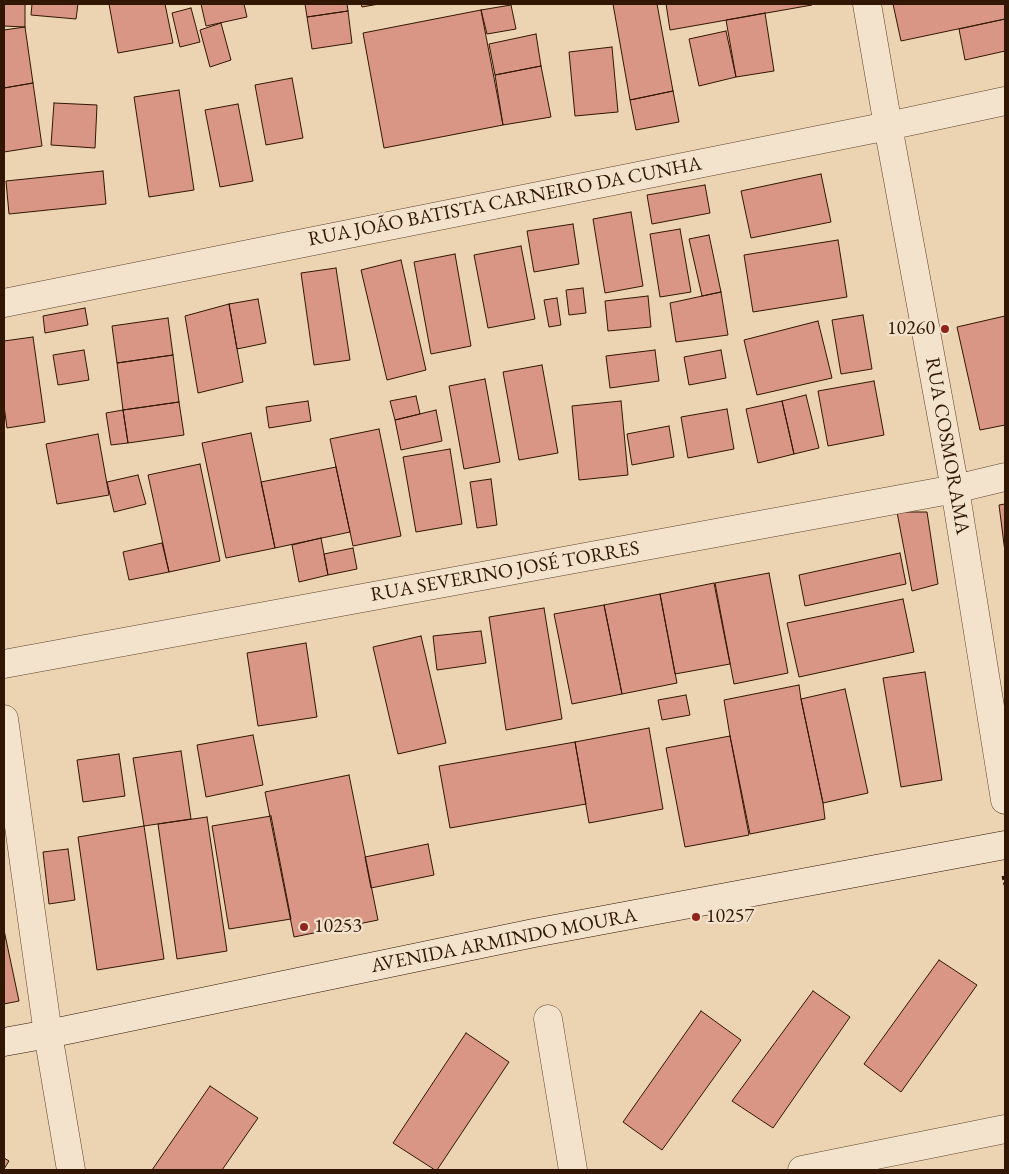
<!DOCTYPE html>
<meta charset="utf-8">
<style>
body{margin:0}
#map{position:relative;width:1009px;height:1174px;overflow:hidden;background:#ecd3b1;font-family:"EB Garamond",serif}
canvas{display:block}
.frame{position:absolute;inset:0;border:5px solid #301603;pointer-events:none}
</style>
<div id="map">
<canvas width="1009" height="1174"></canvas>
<div class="frame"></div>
</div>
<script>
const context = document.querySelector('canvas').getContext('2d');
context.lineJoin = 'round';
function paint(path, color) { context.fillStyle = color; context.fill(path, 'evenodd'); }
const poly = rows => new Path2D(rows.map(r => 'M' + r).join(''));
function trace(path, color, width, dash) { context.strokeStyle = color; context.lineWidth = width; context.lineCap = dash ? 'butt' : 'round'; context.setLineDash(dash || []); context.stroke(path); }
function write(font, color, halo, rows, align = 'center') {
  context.font = font + ' "EB Garamond",serif'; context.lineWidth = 4.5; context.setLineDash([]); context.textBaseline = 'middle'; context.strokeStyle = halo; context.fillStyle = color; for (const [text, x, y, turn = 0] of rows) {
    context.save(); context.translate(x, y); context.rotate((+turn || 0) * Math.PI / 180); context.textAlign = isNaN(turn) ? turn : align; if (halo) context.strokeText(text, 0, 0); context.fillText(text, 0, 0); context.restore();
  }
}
const building = poly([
 [4,4,25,4,25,27,4,26,4,4],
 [32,4,78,4,76,19,31,15,32,4],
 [109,4,165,4,173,43,118,53,109,4],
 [201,4,244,4,247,17,206,26,201,4],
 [305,4,347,4,348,11,307,17,305,4],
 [361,4,379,4,362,7,361,4],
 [613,4,657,4,673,91,630,100,613,4],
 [666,4,812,4,812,5,670,30,666,4],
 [893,4,1005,4,1005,19,901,41,893,4],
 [511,5,516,29,487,34,481,10,511,5],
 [191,8,200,42,180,47,172,13,191,8],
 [481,10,503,125,384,148,363,33,481,10],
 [348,11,352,43,312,49,307,17,348,11],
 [765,13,774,71,736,77,726,20,765,13],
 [1005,19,1005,51,965,60,959,29,1005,19],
 [221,23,231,60,210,67,200,30,221,23],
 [25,27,33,83,4,88,4,30,25,27],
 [726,31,736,77,699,86,689,39,726,31],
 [536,34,541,66,495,75,489,44,536,34],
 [612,47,618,112,575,116,569,52,612,47],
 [541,66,551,117,503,125,495,75,541,66],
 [292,78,303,138,266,145,255,85,292,78],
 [33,83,42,146,4,152,4,88,33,83],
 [179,90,194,190,149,197,134,97,179,90],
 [673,91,679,122,636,130,630,100,673,91],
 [54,103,97,105,95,148,51,145,54,103],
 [238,104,253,181,220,187,205,110,238,104],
 [103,171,106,204,9,214,6,181,103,171],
 [821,174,831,222,751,238,741,191,821,174],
 [705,185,710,213,652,224,647,195,705,185],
 [631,212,643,286,605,293,593,219,631,212],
 [573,224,579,264,534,272,527,231,573,224],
 [680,229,691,292,660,297,650,234,680,229],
 [709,235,721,292,702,296,689,239,709,235],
 [838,240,847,297,753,312,744,255,838,240],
 [521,246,535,319,488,328,474,255,521,246],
 [455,254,471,346,431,354,414,262,455,254],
 [401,260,426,370,387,380,361,270,401,260],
 [336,268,350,360,314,365,301,273,336,268],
 [583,288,586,313,569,315,566,290,583,288],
 [721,292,728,335,676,342,670,303,721,292],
 [648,296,651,327,608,331,605,301,648,296],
 [557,298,561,325,549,327,544,300,557,298],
 [258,299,266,343,237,349,229,304,258,299],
 [229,304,243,382,198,393,185,316,229,304],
 [85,308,88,325,45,333,43,316,85,308],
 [863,315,872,369,841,374,832,320,863,315],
 [1005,316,1005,425,980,430,957,327,1005,316],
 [168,318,173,355,117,363,112,326,168,318],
 [818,321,832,378,757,395,744,340,818,321],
 [33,337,45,422,7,428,4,406,4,341,33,337],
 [84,350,89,380,58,385,53,355,84,350],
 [655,350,659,381,610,388,606,356,655,350],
 [721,350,726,378,689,385,684,357,721,350],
 [173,355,179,402,123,410,117,363,173,355],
 [542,365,558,453,519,460,503,372,542,365],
 [485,379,500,462,464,469,449,386,485,379],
 [874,381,884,435,828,446,818,391,874,381],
 [806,395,819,448,794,454,782,401,806,395],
 [416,396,420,414,395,420,390,401,416,396],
 [308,401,311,421,269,428,266,407,308,401],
 [621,401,628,475,579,480,572,406,621,401],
 [782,401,794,454,758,463,746,409,782,401],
 [179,402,184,435,128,443,123,410,179,402],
 [727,409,734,449,688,458,681,417,727,409],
 [123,410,128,443,111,445,106,413,123,410],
 [436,410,442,441,401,450,395,420,436,410],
 [669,426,674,457,632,465,627,434,669,426],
 [379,429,401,536,353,546,330,439,379,429],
 [251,433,275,548,226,558,202,443,251,433],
 [98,434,109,495,57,504,46,444,98,434],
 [450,449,462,524,416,532,403,457,450,449],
 [200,464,220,561,169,572,148,475,200,464],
 [336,467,350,532,275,548,261,482,336,467],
 [138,475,146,504,114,512,107,482,138,475],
 [491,479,497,525,477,528,470,482,491,479],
 [1005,504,1005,552,999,505,1005,504],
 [897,512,927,512,938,584,912,591,897,512],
 [321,538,328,575,299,582,292,545,321,538],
 [162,543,169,572,129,580,123,552,162,543],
 [353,548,357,569,328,575,324,554,353,548],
 [900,553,906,584,805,606,799,575,900,553],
 [769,573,788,673,734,684,715,583,769,573],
 [714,583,730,664,675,674,660,594,714,583],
 [660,594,677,683,622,694,604,605,660,594],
 [903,599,914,652,799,677,787,623,903,599],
 [604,605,622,694,572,704,554,614,604,605],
 [544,608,562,719,506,730,489,617,544,608],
 [481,631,486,663,437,670,433,636,481,631],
 [421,636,446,743,398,754,373,647,421,636],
 [306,643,317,717,258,726,247,653,306,643],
 [925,672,942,780,901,787,883,678,925,672],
 [799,685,801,699,823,803,825,819,750,834,730,736,724,700,799,685],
 [845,689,868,793,823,803,801,699,845,689],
 [686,695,690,715,662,720,658,700,686,695],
 [649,728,663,809,589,823,575,742,649,728],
 [253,735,263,785,206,797,197,745,253,735],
 [730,736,749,835,685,847,666,748,730,736],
 [575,742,586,804,450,828,439,766,575,742],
 [181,751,191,819,144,826,133,758,181,751],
 [119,754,125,796,83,802,77,760,119,754],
 [349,775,378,920,294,937,265,792,349,775],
 [271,816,291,919,229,929,212,826,271,816],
 [207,817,227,951,177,959,158,824,207,817],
 [144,826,164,959,97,970,78,837,144,826],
 [428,844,434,875,371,888,365,857,428,844],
 [68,849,75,900,49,904,43,852,68,849],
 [4,930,19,1001,4,1004,4,930],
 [939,960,977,985,901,1092,864,1064,939,960],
 [813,991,850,1017,773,1128,732,1101,813,991],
 [701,1011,741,1040,662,1150,623,1122,701,1011],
 [466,1033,509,1062,437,1170,435,1170,393,1143,466,1033],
 [210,1086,258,1118,222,1170,152,1170,210,1086],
 [4,1158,9,1161,4,1169,4,1158]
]);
paint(building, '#da9684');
trace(building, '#301603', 1);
const street = poly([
 [867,4,888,126,955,489,1005,800],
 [4,303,888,126,1005,101],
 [4,664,955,489,1005,477],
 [4,719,48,1034,71,1170],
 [548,1019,573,1170],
 [802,1170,1005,1129]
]);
const secondary = poly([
 [4,1042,48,1034,534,933,1005,845]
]);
trace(street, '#5f452e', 29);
trace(secondary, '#301603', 29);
trace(poly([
 [1003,876,1005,885]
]), '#301603', 3, [4, 2.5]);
trace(street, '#f3e2cc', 28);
trace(secondary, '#f3e2cc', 28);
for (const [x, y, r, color] of [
 [945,329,5,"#8f2418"],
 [696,917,5,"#8f2418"],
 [304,927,5,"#8f2418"]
]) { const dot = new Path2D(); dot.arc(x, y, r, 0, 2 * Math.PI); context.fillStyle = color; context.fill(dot); trace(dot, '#f3e2cc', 2); }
write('20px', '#301603', '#f3e2cc', [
 ["RUA JOÃO BATISTA CARNEIRO DA CUNHA",505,202,-11],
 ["RUA COSMORAMA",947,446,80],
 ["RUA SEVERINO JOSÉ TORRES",505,572,-10],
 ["AVENIDA ARMINDO MOURA",504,941,-11]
]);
write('20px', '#301603', '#f3e2cc', [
 ["10260",935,329,"right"],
 ["10257",706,917],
 ["10253",314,927]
], 'left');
</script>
